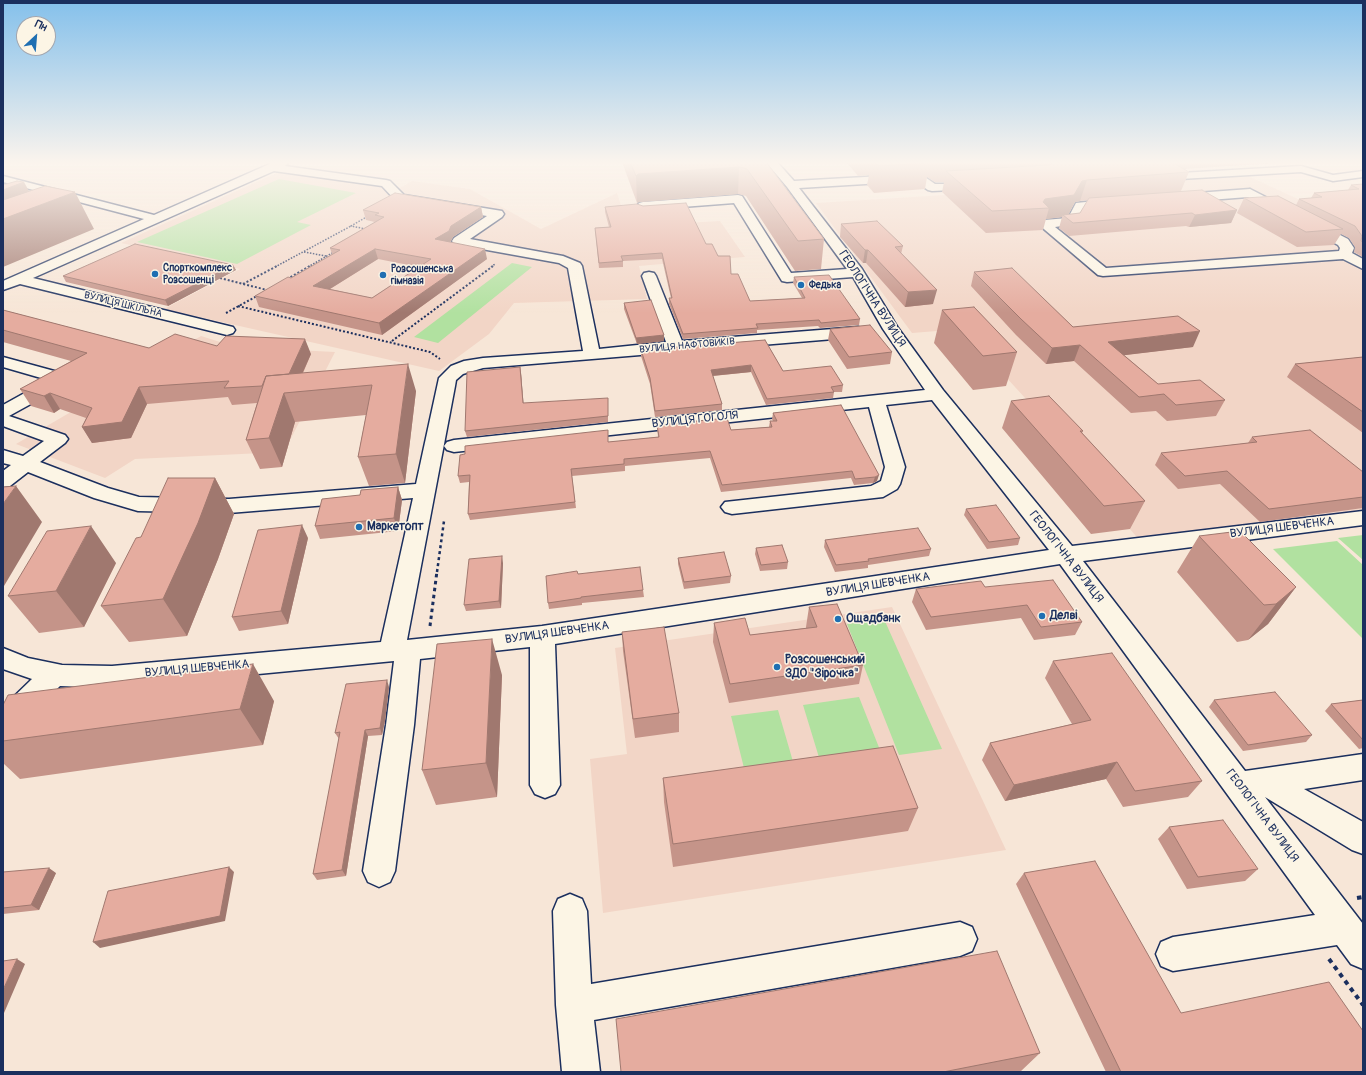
<!DOCTYPE html>
<meta charset="utf-8">
<style>
body{margin:0}
#map{position:relative;width:1366px;height:1075px;overflow:hidden;background:#f7e6d7;font-family:Pangolin,sans-serif}
canvas{display:block}
.frame{position:absolute;inset:0;border:4px solid #1b2f5e;pointer-events:none}
.north{position:absolute;left:16px;top:16px;width:40px;height:40px;box-sizing:border-box;background:#fcf5e5;border:1px solid #a2a6af;border-radius:50%;rotate:26deg;font-size:11px;font-weight:700;line-height:16px;text-align:center;color:#1b2f5e}
.north::after{content:'';display:block;margin:auto;width:14px;height:18px;background:#1f6fb2;clip-path:polygon(50% 0,100% 100%,50% 72%,0 100%)}
</style>
<div id="map">
<canvas width="1366" height="1075"></canvas>
<div class="frame"></div>
<div class="north">Пн</div>
</div>
<script>
const context = document.querySelector('canvas').getContext('2d');
context.lineJoin = 'round';
function paint(path, color) { context.fillStyle = color; context.fill(path, 'evenodd'); }
const poly = rows => new Path2D(rows.map(r => 'M' + r).join(''));
function trace(path, color, width, dash) { context.strokeStyle = color; context.lineWidth = width; context.lineCap = dash ? 'butt' : 'round'; context.setLineDash(dash || []); context.stroke(path); }
function write(font, color, halo, rows, align = 'center') {
  context.font = font + ' Pangolin,sans-serif'; context.lineWidth = 3; context.setLineDash([]); context.textBaseline = 'middle'; context.strokeStyle = halo; context.fillStyle = color; for (const [text, x, y, turn = 0] of rows) {
    context.save(); context.translate(x, y); context.rotate((+turn || 0) * Math.PI / 180); context.textAlign = isNaN(turn) ? turn : align; if (halo) context.strokeText(text, 0, 0); context.fillText(text, 0, 0); context.restore();
  }
}
paint(poly([
 [281,171,398,189,412,181,470,189,541,229,617,193,628,226,720,221,745,257,639,266,647,299,514,303,489,334,439,371,164,309,240,269,121,243],
 [1248,176,1363,229,1363,513,1142,543,1069,459,1047,422,962,329,912,333,816,203],
 [201,336,236,347,335,352,284,452,135,459,105,478,16,444],
 [892,607,1006,850,603,913,590,759,627,754,615,648]
]), '#f2d5c6');
paint(poly([
 [279,179,356,193,297,222,311,225,237,264,137,242],
 [512,263,532,267,438,343,414,337],
 [1363,535,1363,560,1338,538],
 [1337,541,1363,565,1363,639,1273,549],
 [884,619,942,749,899,755,847,624],
 [859,697,882,755,821,764,803,705],
 [778,710,794,765,745,772,731,716]
]), '#b1e1a0');
const minor = poly([
 [274,162,289,162,285,166,386,180,390,181,404,195,502,211,504,214,502,217,470,239,563,256,580,263,582,266,599,349,666,342,642,276,644,273,649,272,654,273,656,276,682,341,858,327,864,329,866,332,864,335,858,337,483,368,463,374,456,380,455,386,407,640,542,626,1049,550,932,400,886,405,905,467,900,484,897,489,883,497,732,514,725,512,721,507,725,502,871,486,881,481,885,467,869,407,454,452,447,450,444,446,447,442,454,440,925,390,883,329,853,277,787,282,782,281,734,203,643,210,639,209,637,206,639,203,643,202,738,195,742,196,791,273,847,269,787,187,766,162,777,162,794,181,918,174,922,175,935,184,977,184,979,186,977,188,973,189,932,191,928,190,915,181,799,188,862,269,898,328,943,390,1072,546,1363,511,1363,525,1083,561,1245,771,1363,754,1363,780,1304,789,1363,822,1363,854,1352,850,1265,797,1363,924,1363,969,1351,964,1337,945,1173,971,1161,966,1156,954,1161,942,1173,937,1315,915,1060,564,555,644,560,785,555,794,545,798,535,794,530,785,530,647,420,659,414,725,395,871,390,882,379,887,368,882,363,871,386,725,394,661,112,688,60,686,13,732,3,736,3,707,32,679,3,669,3,648,28,658,62,665,112,666,381,642,413,498,229,513,138,511,94,498,28,472,10,486,3,487,3,471,11,465,3,463,3,450,23,456,44,441,3,426,3,405,48,380,3,367,3,357,69,375,72,379,69,383,9,416,65,435,68,439,65,443,40,462,108,488,139,497,229,499,416,484,439,378,451,366,464,361,483,358,583,351,568,268,559,263,454,244,452,241,454,238,487,216,396,201,382,186,274,171,33,278,233,327,235,330,233,333,227,335,20,284,3,290,3,281,144,219,3,182,3,176,154,215,274,162],
 [1301,166,1333,175,1363,171,1363,177,1333,181,1301,172,1180,179,1158,177,1152,174,1158,171,1180,173,1301,166],
 [1250,189,1348,239,1354,248,1352,253,1363,259,1363,269,1343,259,1103,276,1098,275,1038,224,1040,221,1044,220,1068,218,1076,203,1115,199,1119,200,1121,203,1119,206,1084,209,1076,224,1055,227,1106,268,1339,251,1340,248,1338,245,1248,197,1183,202,1179,201,1177,198,1179,195,1183,194,1250,189],
 [570,894,582,899,587,911,591,984,960,922,972,927,977,939,972,951,960,956,594,1020,600,1072,562,1072,556,1005,553,911,558,899,570,894]
]);
trace(minor, '#1b2f5e', 3);
trace(poly([
 [366,229,351,226,368,216],
 [304,252,326,256],
 [275,267,351,226],
 [308,267,334,252],
 [491,267,495,264]
]), '#1b2f5e', 1.5, [1.5, 1.5]);
trace(poly([
 [220,278,267,290],
 [287,279,310,266],
 [243,284,277,266],
 [238,306,430,352,440,359],
 [226,313,257,296],
 [392,341,493,266]
]), '#1b2f5e', 2, [2, 2]);
trace(poly([
 [437,572,444,521]
]), '#1b2f5e', 2.5, [3, 3]);
trace(poly([
 [430,626,437,571]
]), '#1b2f5e', 3, [3.5, 3.5]);
trace(poly([
 [1357,898,1363,897],
 [1329,959,1363,1005]
]), '#1b2f5e', 4, [4.5, 4.5]);
paint(minor, '#fcf5e5');
paint(poly([
 [622,162,766,162,824,239,821,269,795,271,746,196,738,194,639,202,637,203],
 [846,162,1292,162,1185,169,1189,172,1181,191,1237,210,1231,223,1189,227,1186,226,1069,236,1059,228,1062,217,1046,219,1043,230,986,233,942,192,944,182,935,182,927,177,925,189,874,193,867,185,869,175,858,176],
 [1088,200,1080,213,1068,215,1075,202,1080,201],
 [1363,184,1363,257,1354,252,1355,247,1349,238,1341,234,1334,245,1297,247,1237,213,1244,198,1296,205,1299,199,1311,198,1314,193,1348,190,1351,185],
 [481,207,483,217,453,237,451,241,449,242,487,259,382,335,259,307,255,296,291,278,332,254,330,248,375,222,366,220,363,210],
 [378,259,419,267,372,298,330,289],
 [605,207,706,244,718,256,750,301,802,298,793,283,794,277,860,319,859,325,820,328,818,326,757,330,757,333,683,339,669,304,669,298,671,298,662,259,623,261,623,267,599,268,595,228,609,227,605,212],
 [841,224,903,246,901,254,933,304,905,307,866,263,863,263,840,237],
 [233,265,236,270,168,306,66,282,63,276],
 [974,272,1073,327,1193,347,1124,355,1158,384,1225,400,1216,416,1167,421,1156,411,1131,413,1074,361,1046,364,1016,335,971,286],
 [624,303,664,341,637,344,624,309],
 [3,310,149,348,217,346,311,354,303,373,416,391,405,483,369,486,358,457,366,415,295,422,282,467,260,469,246,440,257,403,232,405,228,397,147,404,131,438,92,443,82,427,86,418,60,409,54,413,31,406,20,389,71,361,3,342],
 [942,310,1017,352,1006,386,973,390,934,343],
 [830,329,892,352,890,364,847,369,828,340],
 [765,340,783,371,843,385,842,392,834,392,833,398,766,405,751,372,713,376,722,404,722,410,655,417,650,384,641,356,641,350],
 [1363,357,1363,433,1287,377,1295,364],
 [520,367,521,373,523,403,608,404,608,422,467,437,465,431],
 [1011,401,1083,431,1082,433,1145,501,1130,529,1091,534,1002,428],
 [841,405,877,481,873,483,854,485,851,478,721,492,710,458,625,466,625,471,572,476,576,508,470,520,468,514,469,482,460,483,458,476,609,442,658,437,657,425,731,430,769,427,770,421,773,421,772,419,773,413],
 [1252,437,1363,472,1363,508,1260,522,1220,484,1178,489,1155,465,1161,453,1248,443],
 [215,478,234,514,218,559,187,636,129,642,101,606,141,537],
 [398,487,402,500,398,531,320,539,315,526,360,495],
 [966,509,1020,538,1018,545,987,549,964,515],
 [1199,536,1296,587,1268,624,1248,640,1237,642,1177,572],
 [308,538,288,624,239,631,232,617],
 [825,540,931,549,929,556,868,565,868,568,835,572,824,547],
 [756,548,788,562,787,569,760,571,755,554],
 [678,558,731,576,730,583,684,589,678,564],
 [116,563,84,627,39,633,8,596],
 [503,563,501,608,466,611,464,605],
 [578,574,643,590,644,597,582,603,582,605,549,609,548,603],
 [985,587,1082,622,1075,635,1034,640,1021,618,926,630,912,602,916,589],
 [809,607,863,665,859,684,729,703,713,642,714,623,750,635,806,628,806,627],
 [622,632,679,713,679,732,635,738,623,651],
 [1053,661,1202,781,1188,797,1123,807,1106,779,1005,801,982,760,990,743,1072,724,1045,678],
 [502,675,497,797,436,805,422,770],
 [389,687,385,721,382,735,368,736,346,876,317,880,313,874,339,739,335,733],
 [1214,700,1312,735,1306,742,1243,751,1209,707],
 [1363,700,1363,748,1359,749,1325,711,1331,704],
 [274,701,263,745,20,779,3,763,3,705],
 [663,778,918,808,908,831,673,867,664,802],
 [1169,827,1258,869,1245,881,1187,889,1158,839],
 [3,872,56,873,39,910,3,914],
 [1024,873,1181,1013,1363,1072,1106,1072,1016,884],
 [1040,1053,1020,1072,621,1072]
]), '#c59489');
paint(poly([
 [739,167,738,194,639,202,637,203,636,176,638,174],
 [1087,180,1080,201,1075,202,1067,217,1063,215,1062,217,1046,219,1049,208,1043,202,1045,199,1082,181],
 [24,182,37,206,75,192,94,229,3,267,3,188],
 [481,207,483,217,453,237,451,241,437,250,435,239,451,226],
 [1237,210,1231,223,1189,227,1195,215],
 [375,249,378,259,317,297,313,286],
 [485,249,487,259,382,335,379,323],
 [865,250,868,250,866,263,863,263],
 [233,265,236,270,168,306,165,300],
 [937,290,933,304,905,307,908,292],
 [1200,331,1193,347,1101,358,1108,342],
 [664,335,664,341,637,344,636,338],
 [305,339,311,354,294,392,284,385],
 [1080,345,1074,361,1046,364,1052,348],
 [408,364,416,391,405,483,396,454],
 [751,365,751,372,711,376,711,370],
 [520,367,521,373,524,409,523,403],
 [139,387,147,404,131,438,92,443,82,427],
 [50,393,60,409,54,413,44,396],
 [284,393,295,422,282,467,269,438],
 [879,475,877,481,873,483,875,477],
 [215,478,234,514,218,559,187,636,163,599],
 [16,486,42,522,4,586,3,584,3,504],
 [398,487,402,500,398,531,394,518],
 [302,525,308,538,288,624,281,611],
 [91,526,116,563,84,627,56,591],
 [502,556,503,563,501,608,499,601],
 [1296,587,1268,624,1248,640,1276,604],
 [492,639,502,675,497,797,486,763],
 [253,664,274,701,263,745,240,709],
 [387,680,389,687,385,721,382,735,380,728],
 [365,730,368,736,346,876,342,870],
 [1117,762,1106,779,1005,801,1014,785],
 [229,867,234,872,225,921,100,948,93,942],
 [49,868,56,873,39,910,31,905],
 [17,959,25,964,4,1013,3,1013,3,990]
]), '#a0786f');
const building = poly([
 [630,162,766,162,824,239,798,241,747,169,744,168,739,167,638,174,636,176,630,162],
 [875,162,929,162,930,163,879,166,875,162],
 [1053,162,1172,162,1189,172,1087,180,1082,181,1074,195,1045,199,1043,202,1049,208,992,211,946,171,1047,165,1052,164,1053,162],
 [17,181,24,182,3,190,3,185,17,181],
 [1363,184,1363,242,1361,241,1362,236,1355,226,1299,199,1322,197,1314,193,1359,189,1351,185,1363,184],
 [45,186,75,192,3,219,3,200,45,186],
 [1202,190,1237,210,1195,215,1192,213,1073,223,1063,215,1080,213,1089,198,1202,190],
 [395,193,481,207,451,226,449,231,435,239,485,249,379,323,255,296,288,277,291,278,340,250,330,248,384,217,375,215,379,213,363,210,395,193],
 [375,249,431,259,372,298,313,286,375,249],
 [1278,196,1343,229,1306,232,1244,198,1278,196],
 [686,203,706,244,712,244,718,256,730,256,731,274,738,274,750,301,805,298,794,277,829,275,860,319,821,323,819,320,756,324,758,328,683,334,669,298,672,298,662,253,621,256,623,261,599,263,595,228,611,227,605,207,637,204,643,206,686,203],
 [877,221,903,246,895,247,937,290,908,292,868,250,865,250,841,224,877,221],
 [135,244,233,265,165,300,63,276,135,244],
 [1012,268,1073,327,1178,316,1200,331,1108,342,1158,384,1200,380,1225,400,1176,405,1164,394,1139,397,1080,345,1052,348,1021,319,974,272,1012,268],
 [651,300,664,335,636,338,624,303,651,300],
 [974,307,1017,352,983,356,942,310,974,307],
 [3,310,149,348,175,334,217,346,226,336,305,339,289,374,266,376,262,386,224,388,229,381,139,387,122,422,82,427,92,408,50,393,44,396,20,389,87,353,3,330,3,310],
 [870,325,892,352,849,357,830,329,870,325],
 [765,340,783,371,831,366,843,385,831,387,834,392,767,399,751,365,711,370,722,404,655,411,650,378,641,350,765,340],
 [1363,357,1363,412,1295,364,1363,357],
 [408,364,396,454,358,457,372,385,284,393,269,438,246,440,266,376,408,364],
 [520,367,523,403,608,398,608,416,465,431,467,372,520,367],
 [1049,396,1083,431,1080,431,1145,501,1104,506,1011,401,1049,396],
 [841,405,879,475,875,477,855,479,852,471,722,485,710,451,624,459,624,464,571,469,575,502,468,514,470,475,458,476,460,455,465,454,465,446,608,430,608,442,659,437,657,425,727,418,731,430,772,427,770,421,777,421,773,413,841,405],
 [1310,430,1363,472,1363,497,1269,509,1227,471,1185,476,1161,453,1257,442,1252,437,1310,430],
 [168,478,215,478,198,523,163,599,101,606,136,538,141,537,168,478],
 [16,486,3,504,3,487,16,486],
 [398,487,394,518,315,526,322,499,360,495,361,490,398,487],
 [996,505,1020,538,989,542,966,509,996,505],
 [302,525,281,611,232,617,258,530,302,525],
 [91,526,56,591,8,596,47,531,91,526],
 [918,528,931,549,868,559,869,561,836,565,825,540,918,528],
 [1240,531,1296,587,1276,604,1264,605,1199,536,1240,531],
 [782,545,788,562,761,565,756,548,782,545],
 [724,552,731,576,684,582,678,558,724,552],
 [502,556,499,601,464,605,469,559,502,556],
 [640,567,643,590,581,597,581,598,548,603,546,576,577,571,578,574,640,567],
 [1053,580,1082,622,1041,627,1027,605,931,617,916,589,981,581,985,587,1053,580],
 [837,604,863,665,730,684,714,623,745,618,750,635,817,627,809,607,837,604],
 [664,627,679,713,633,719,622,632,664,627],
 [492,639,486,763,422,770,437,644,492,639],
 [1112,653,1202,781,1135,791,1117,762,1014,785,990,743,1091,720,1053,661,1112,653],
 [253,664,240,709,3,741,3,705,8,695,253,664],
 [387,680,382,715,380,728,365,730,342,870,313,874,340,732,335,733,346,684,387,680],
 [1275,692,1312,735,1248,745,1214,700,1275,692],
 [1363,700,1363,740,1331,704,1363,700],
 [893,746,918,808,673,844,663,778,893,746],
 [1223,820,1258,869,1198,877,1169,827,1223,820],
 [1095,861,1181,1013,1329,982,1363,1031,1363,1072,1121,1072,1024,873,1095,861],
 [229,867,220,916,93,942,108,891,229,867],
 [49,868,31,905,3,908,3,872,49,868],
 [997,951,1040,1053,943,1072,621,1072,616,1019,997,951],
 [17,959,3,990,3,961,17,959]
]);
paint(building, '#e5ac9f');
trace(building, '#a0786f', 1);
const sky = context.createLinearGradient(0, 0, 0, 313);
sky.addColorStop(0, '#84c0eb');
sky.addColorStop(0.52, '#fbf4ed');
sky.addColorStop(1, '#fbf4ed00');
context.fillStyle = sky;
context.fillRect(0, 0, 1366, 313);
for (const [x, y, r, color] of [
 [155,274,4,"#1f6fb2"],
 [383,275,4,"#1f6fb2"],
 [801,285,4,"#1f6fb2"],
 [359,527,4,"#1f6fb2"],
 [1042,616,4,"#1f6fb2"],
 [838,619,4,"#1f6fb2"],
 [777,667,4,"#1f6fb2"]
]) { const dot = new Path2D(); dot.arc(x, y, r, 0, 2 * Math.PI); context.fillStyle = color; context.fill(dot); trace(dot, '#fcf5e5', 1.5); }
write('bold 10px', '#1b2f5e', '#fcf5e5', [
 ["Спорткомплекс",163,268],
 ["Розсошенці",163,280],
 ["Розсошенська",391,269],
 ["гімназія",391,281],
 ["Федька",809,285]
], 'left');
write('10px', '#1b2f5e', '#fcf5e5', [
 ["ВУЛИЦЯ ШКІЛЬНА",123,305,14],
 ["ВУЛИЦЯ НАФТОВИКІВ",687,346,-5]
]);
write('12px', '#1b2f5e', '#fcf5e5', [
 ["ГЕОЛОГІЧНА ВУЛИЦЯ",872,299,57],
 ["ВУЛИЦЯ ГОГОЛЯ",695,420,-6],
 ["ВУЛИЦЯ ШЕВЧЕНКА",1282,528,-7],
 ["ГЕОЛОГІЧНА ВУЛИЦЯ",1066,557,52],
 ["ВУЛИЦЯ ШЕВЧЕНКА",878,585,-9],
 ["ВУЛИЦЯ ШЕВЧЕНКА",557,633,-8],
 ["ВУЛИЦЯ ШЕВЧЕНКА",197,669,-5],
 ["ГЕОЛОГІЧНА ВУЛИЦЯ",1262,816,53]
]);
write('bold 12px', '#1b2f5e', '#fcf5e5', [
 ["Маркетопт",367,527],
 ["Делві",1050,616],
 ["Ощадбанк",846,619],
 ["Розсошенський",785,660],
 ["ЗДО \"Зірочка\"",785,674]
], 'left');
</script>
